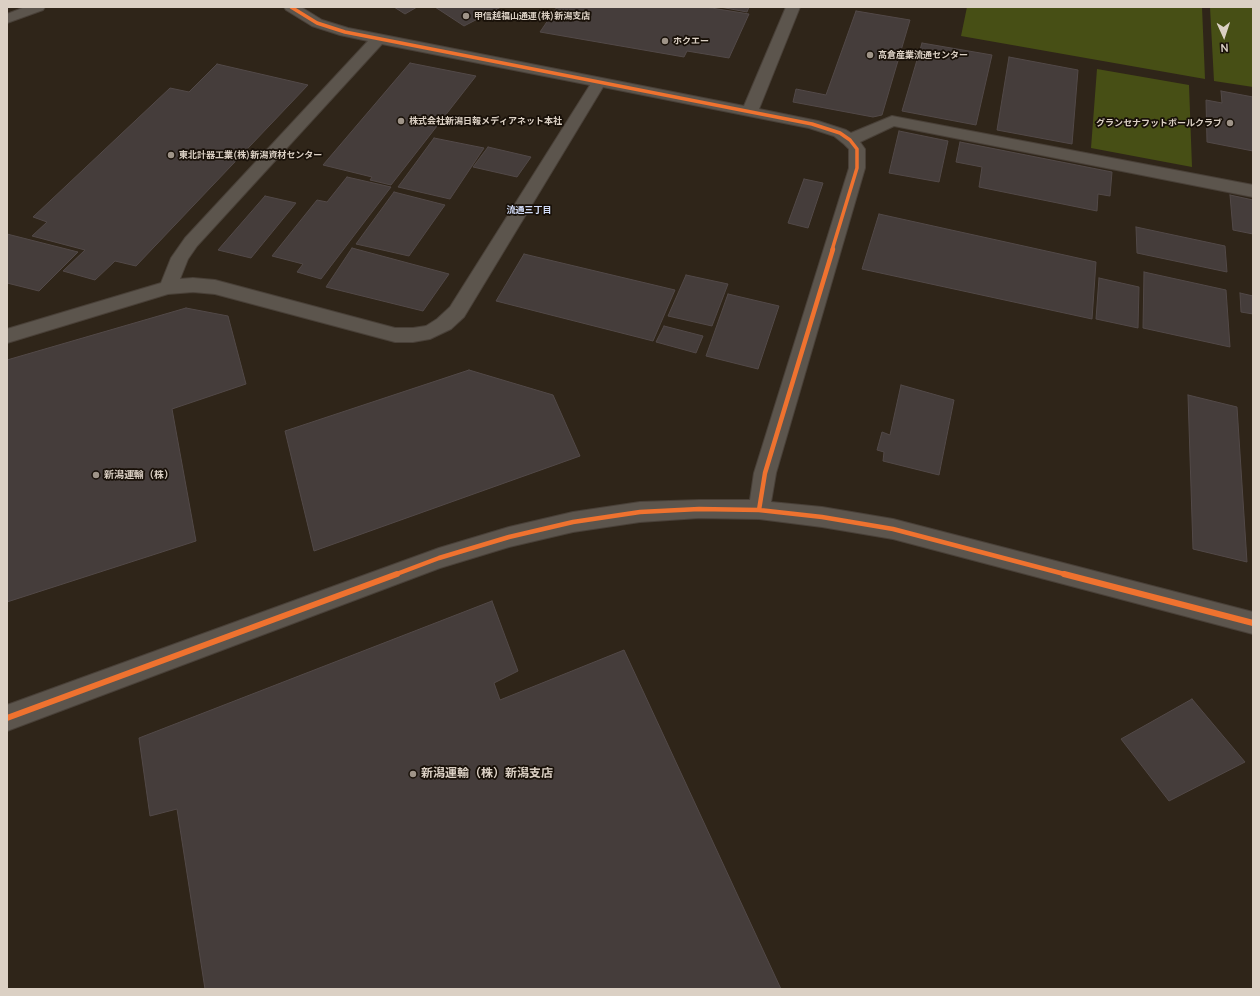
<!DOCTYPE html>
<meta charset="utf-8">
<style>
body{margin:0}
#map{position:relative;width:1260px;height:996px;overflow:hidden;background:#2f2519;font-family:Manrope,sans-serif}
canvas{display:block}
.frame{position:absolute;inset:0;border:8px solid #dbd0c4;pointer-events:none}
.north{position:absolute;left:1204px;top:16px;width:40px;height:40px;-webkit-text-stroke:3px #181008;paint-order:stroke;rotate:177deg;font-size:11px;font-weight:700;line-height:16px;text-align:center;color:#dbd0c4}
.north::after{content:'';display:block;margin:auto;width:14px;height:18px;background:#dbd0c4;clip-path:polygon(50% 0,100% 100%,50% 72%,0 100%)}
</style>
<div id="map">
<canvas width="1260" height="996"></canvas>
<div class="frame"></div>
<div class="north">N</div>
</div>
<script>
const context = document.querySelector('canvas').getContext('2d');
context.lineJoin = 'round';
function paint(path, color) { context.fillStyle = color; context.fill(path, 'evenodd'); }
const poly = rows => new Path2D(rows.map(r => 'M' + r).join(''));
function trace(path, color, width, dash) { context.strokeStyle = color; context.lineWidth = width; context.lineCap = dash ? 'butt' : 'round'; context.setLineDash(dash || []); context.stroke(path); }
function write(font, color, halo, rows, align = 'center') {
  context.font = font + ' Manrope,"Noto Sans JP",sans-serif'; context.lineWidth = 3.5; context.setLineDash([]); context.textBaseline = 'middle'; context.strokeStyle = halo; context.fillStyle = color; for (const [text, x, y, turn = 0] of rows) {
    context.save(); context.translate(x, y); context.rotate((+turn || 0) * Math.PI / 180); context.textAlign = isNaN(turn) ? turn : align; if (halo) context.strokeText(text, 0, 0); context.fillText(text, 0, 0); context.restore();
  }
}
paint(poly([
 [967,7,1202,7,1205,79,961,36],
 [1210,7,1253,7,1253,87,1214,81],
 [1097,69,1189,85,1192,167,1091,148]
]), '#474f15');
const building = poly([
 [394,7,417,7,405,14,394,7],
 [435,7,501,7,464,26,435,7],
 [557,7,705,7,749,14,729,58,687,51,684,57,540,32,557,7],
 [720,7,749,7,747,12,720,7],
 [856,11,910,20,882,115,873,117,793,102,796,89,826,95,856,11],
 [922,43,992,55,976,125,902,111,922,43],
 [1009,57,1078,70,1072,144,997,130,1009,57],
 [410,63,476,76,391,185,370,180,372,177,323,165,410,63],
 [217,64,308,85,136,266,115,261,95,280,63,271,85,250,32,236,47,222,33,217,170,88,189,92,217,64],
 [1221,91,1253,97,1253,151,1207,142,1206,100,1222,103,1221,91],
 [899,131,948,141,939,182,889,173,899,131],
 [434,138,484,148,450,199,398,187,434,138],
 [960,142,1112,172,1110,196,1098,194,1097,211,979,187,982,167,956,162,960,142],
 [488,147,531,157,517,177,473,167,488,147],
 [347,177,391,187,321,279,297,272,303,264,272,256,317,200,327,202,347,177],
 [804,179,823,183,808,228,788,223,804,179],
 [394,192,445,205,409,256,356,244,394,192],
 [1230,195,1253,200,1253,234,1233,230,1230,195],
 [265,196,296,203,251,258,218,250,265,196],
 [879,214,1096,262,1092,319,862,269,879,214],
 [1136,227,1225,246,1227,272,1137,253,1136,227],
 [7,234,78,252,39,291,7,283,7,234],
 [352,248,449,274,423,311,326,287,352,248],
 [524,254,675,290,653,341,496,301,524,254],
 [1144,272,1226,290,1230,347,1143,328,1144,272],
 [686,275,728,284,712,326,668,316,686,275],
 [1099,278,1139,287,1138,328,1096,319,1099,278],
 [1240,293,1253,296,1253,314,1241,312,1240,293],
 [728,294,779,306,758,369,706,356,728,294],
 [186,308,228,316,246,384,172,409,196,541,7,602,7,360,186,308],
 [664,326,703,336,696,353,656,342,664,326],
 [469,370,553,395,580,456,314,551,285,431,469,370],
 [901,385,954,400,939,475,883,461,884,452,877,450,882,432,890,435,901,385],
 [1188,395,1237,407,1247,562,1193,549,1188,395],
 [492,601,518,671,494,683,500,700,624,650,781,989,205,989,177,809,150,816,139,738,492,601],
 [1192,699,1245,762,1169,801,1121,739,1192,699]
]);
paint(building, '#453d3b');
trace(building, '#524948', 1);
const minor = poly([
 [25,7,45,7,43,10,7,23,7,14,25,7],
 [284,7,301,7,322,20,348,28,744,106,786,7,800,7,759,109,818,121,846,130,851,133,892,116,1253,185,1253,197,894,126,860,142,865,149,865,168,776,473,771,502,822,507,893,519,1253,612,1253,634,893,539,822,527,759,519,699,518,640,522,573,532,509,547,440,568,7,731,7,705,439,548,509,527,573,512,640,502,699,500,750,500,754,473,849,168,849,149,844,144,834,136,809,128,603,87,464,317,451,329,430,339,413,342,395,342,215,294,193,292,168,294,7,343,7,329,161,283,171,258,185,238,368,41,340,35,312,26,286,10,284,7],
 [382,44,590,85,450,307,437,319,426,326,413,328,395,328,215,280,193,278,180,279,188,259,197,246,382,44]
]);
trace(minor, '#494038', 2);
paint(minor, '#5c554d');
trace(poly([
 [291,7,317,23,345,32,812,124,840,133,850,140,857,149,857,168,832,250]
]), '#ef722f', 3.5);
trace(poly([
 [759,510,765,473,833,249],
 [394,575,439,558,509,537,573,522,640,512,699,509,759,510,822,517,893,529,1068,575]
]), '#ef722f', 4.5);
trace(poly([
 [1064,574,1253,623],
 [7,718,397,574]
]), '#ef722f', 6);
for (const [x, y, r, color] of [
 [466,16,4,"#9f9488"],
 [665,41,4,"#9f9488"],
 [870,55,4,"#9f9488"],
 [401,121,4,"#9f9488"],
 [1230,123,4,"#9f9488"],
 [171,155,4,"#9f9488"],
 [96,475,4,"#9f9488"],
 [413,774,4,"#9f9488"]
]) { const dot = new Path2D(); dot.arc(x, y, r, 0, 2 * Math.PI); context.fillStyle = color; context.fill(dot); trace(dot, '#181008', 1.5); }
write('bold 9px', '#dbd0c4', '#181008', [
 ["甲信越福山通運(株)新潟支店",474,16],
 ["ホクエー",673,41],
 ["高倉産業流通センター",878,55],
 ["株式会社新潟日報メディアネット本社",409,121],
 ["グランセナフットボールクラブ",1222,123,"right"],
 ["東北計器工業(株)新潟資材センター",179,155]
], 'left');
write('bold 9px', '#d3ddf9', '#181008', [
 ["流通三丁目",529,210]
]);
write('bold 10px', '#dbd0c4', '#181008', [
 ["新潟運輸（株）",104,475]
], 'left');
write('bold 12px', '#dbd0c4', '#181008', [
 ["新潟運輸（株）新潟支店",421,774]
], 'left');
</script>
